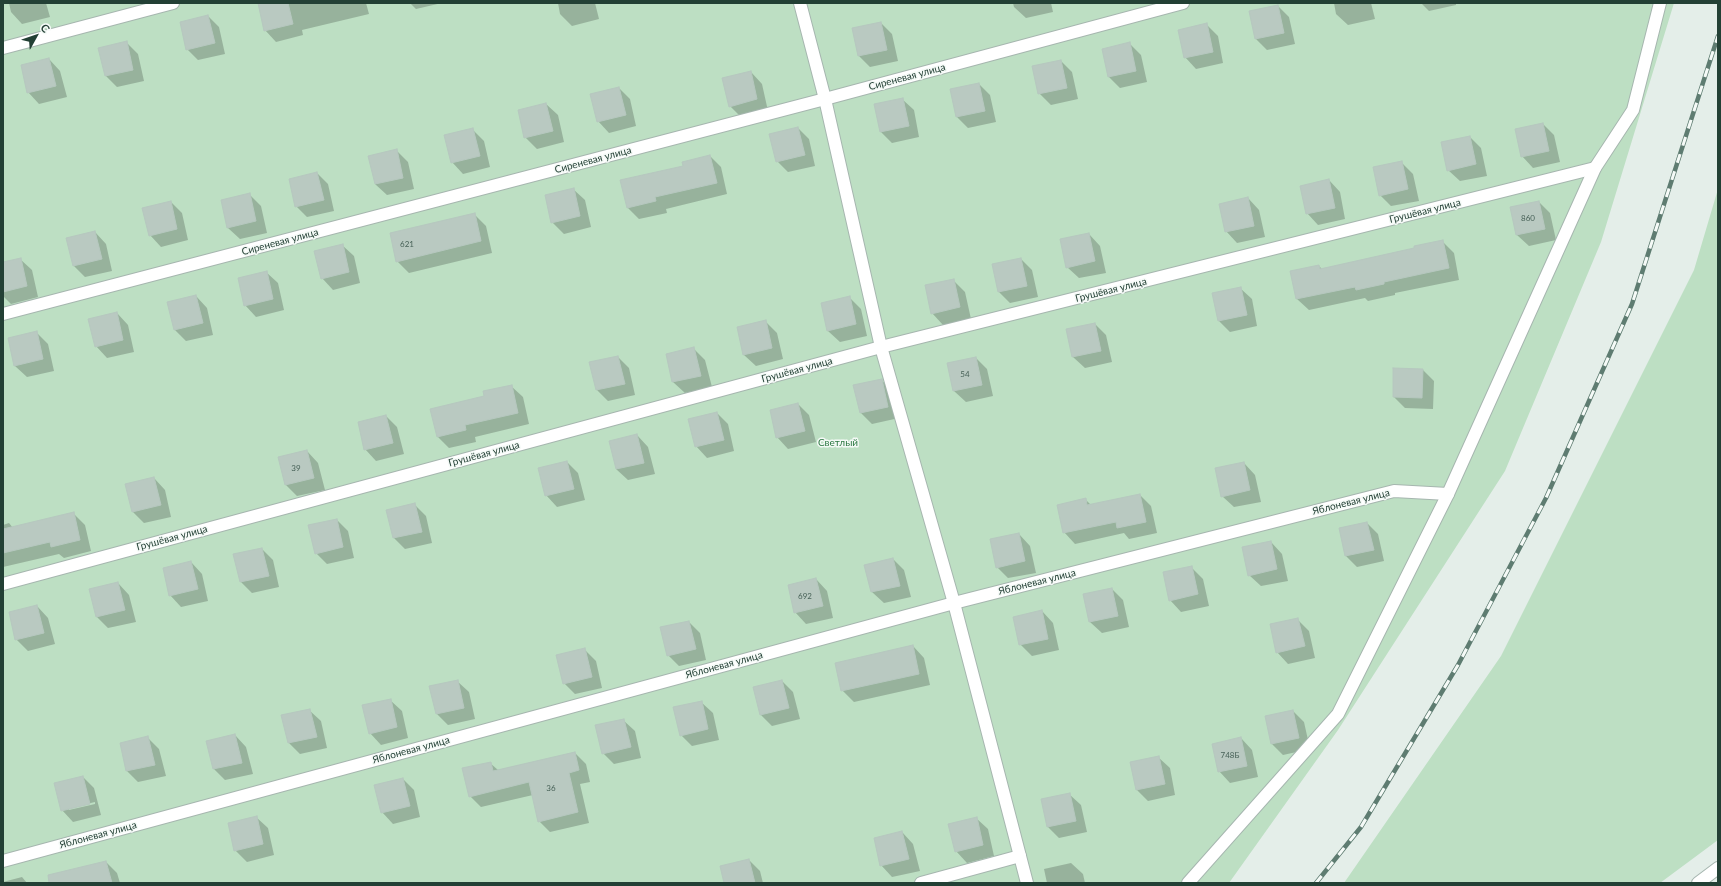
<!DOCTYPE html>
<meta charset="utf-8">
<style>
body{margin:0}
#map{position:relative;width:1721px;height:886px;overflow:hidden;background:#e4eee9;font-family:Lato,sans-serif}
canvas{display:block}
.frame{position:absolute;inset:0;border:4px solid #234035;pointer-events:none}
.north{position:absolute;left:16px;top:16px;width:40px;height:40px;-webkit-text-stroke:3px #f5faf7;paint-order:stroke;rotate:50deg;font-size:11px;font-weight:700;line-height:16px;text-align:center;color:#234035}
.north::after{content:'';display:block;margin:auto;width:14px;height:18px;background:#234035;clip-path:polygon(50% 0,100% 100%,50% 72%,0 100%)}
</style>
<div id="map">
<canvas width="1721" height="886"></canvas>
<div class="frame"></div>
<div class="north">С</div>
</div>
<script>
const context = document.querySelector('canvas').getContext('2d');
context.lineJoin = 'round';
function paint(path, color) { context.fillStyle = color; context.fill(path, 'evenodd'); }
const poly = rows => new Path2D(rows.map(r => 'M' + r).join(''));
function trace(path, color, width, dash) { context.strokeStyle = color; context.lineWidth = width; context.lineCap = dash ? 'butt' : 'round'; context.setLineDash(dash || []); context.stroke(path); }
function write(font, color, halo, rows, align = 'center') {
  context.font = font + ' Lato,sans-serif'; context.lineWidth = 3; context.setLineDash([]); context.textBaseline = 'middle'; context.strokeStyle = halo; context.fillStyle = color; for (const [text, x, y, turn = 0] of rows) {
    context.save(); context.translate(x, y); context.rotate((+turn || 0) * Math.PI / 180); context.textAlign = isNaN(turn) ? turn : align; if (halo) context.strokeText(text, 0, 0); context.fillText(text, 0, 0); context.restore();
  }
}
paint(poly([
 [3,3,1674,3,1601,242,1505,471,1338,730,1229,883,3,883],
 [1718,189,1718,840,1660,883,1344,883,1501,656,1694,270]
]), '#bddfc3');
paint(poly([
 [9,3,46,3,50,17,22,24,11,12],
 [261,3,366,3,369,14,302,30,303,35,276,42,265,30],
 [410,3,442,3,416,9],
 [558,3,595,3,599,19,572,26,560,14],
 [1013,3,1051,3,1053,12,1026,18,1014,7],
 [1334,3,1371,3,1375,19,1348,25,1336,14],
 [1421,3,1456,3,1456,5,1429,11],
 [1278,6,1289,17,1295,44,1267,50,1256,39],
 [208,16,219,27,225,54,198,60,187,49],
 [881,23,892,34,898,61,870,67,859,56],
 [1206,24,1218,36,1223,63,1196,69,1185,57],
 [126,42,138,54,144,81,117,87,106,76],
 [1130,44,1141,55,1147,82,1120,88,1108,76],
 [49,59,60,71,67,97,39,104,28,92],
 [1061,61,1072,72,1078,99,1051,105,1039,93],
 [751,72,762,84,768,111,741,117,730,106],
 [979,84,990,95,996,122,968,128,957,117,951,90],
 [619,88,630,99,636,126,609,133,598,121],
 [902,99,914,110,919,137,892,143,881,132],
 [546,104,558,115,564,142,537,149,525,137],
 [1543,124,1554,135,1560,162,1533,168,1522,156],
 [798,128,809,139,815,166,788,172,777,161],
 [472,129,484,141,490,167,463,174,452,162],
 [1470,137,1481,148,1487,176,1460,181,1448,170],
 [396,150,408,162,414,189,387,195,375,184],
 [710,156,721,167,727,194,666,209,667,213,639,219,628,208,622,181,684,167],
 [1401,162,1413,174,1419,201,1391,206,1380,195],
 [317,173,328,184,334,211,307,217,296,206],
 [1329,180,1340,192,1345,219,1318,225,1307,213],
 [573,189,585,200,591,227,564,234,552,222],
 [249,194,261,206,267,233,240,239,228,228,222,201],
 [1248,198,1259,210,1265,237,1237,243,1226,231],
 [171,202,182,213,188,240,161,247,150,235],
 [1539,202,1550,213,1556,240,1529,246,1517,235],
 [474,214,486,226,492,253,409,273,397,261],
 [95,232,106,244,112,271,85,277,74,266],
 [1089,234,1100,246,1106,273,1079,278,1067,267],
 [1442,241,1454,253,1459,280,1395,293,1395,295,1368,301,1365,298,1309,310,1297,299,1319,266,1322,269,1416,249],
 [342,245,354,256,360,283,333,290,322,278],
 [20,259,32,270,38,297,11,304,3,296,3,263],
 [1021,259,1032,270,1038,297,1010,303,999,292],
 [266,272,278,283,284,310,256,317,245,305],
 [953,280,965,292,971,319,943,325,932,313],
 [1240,288,1252,299,1257,326,1230,332,1219,321,1213,294],
 [196,296,207,308,213,335,186,341,175,330],
 [849,297,861,309,867,336,840,342,828,331,822,304],
 [117,313,128,325,134,352,107,358,96,346],
 [765,321,777,333,783,359,756,366,744,355],
 [1095,324,1106,335,1112,362,1085,368,1073,357,1067,330],
 [36,332,48,344,54,371,27,377,15,366,9,339],
 [694,349,705,360,712,387,685,393,673,382,667,355],
 [618,357,629,368,635,395,608,401,597,390,591,363],
 [976,358,987,369,993,396,966,402,954,391,949,364],
 [1423,370,1434,381,1433,409,1405,408,1394,397],
 [881,380,893,391,899,418,872,424,861,413,854,386],
 [511,386,523,397,529,424,475,437,476,442,449,448,438,437,485,397],
 [798,404,809,415,816,442,788,449,777,437],
 [717,413,728,424,734,451,707,458,696,446],
 [386,416,397,427,404,454,376,461,365,449],
 [637,435,648,447,655,474,628,480,616,469],
 [307,451,318,463,325,490,297,496,286,485,280,458],
 [567,462,578,473,585,500,557,507,546,495],
 [1244,463,1255,475,1261,502,1234,507,1222,496],
 [154,478,165,490,171,517,144,523,133,512],
 [1140,495,1151,506,1157,533,1129,539,1124,533,1075,544,1064,532,1085,499,1091,505],
 [415,505,426,516,432,543,405,549,394,538,387,511],
 [73,513,85,525,91,551,64,558,59,554,3,567,3,525,9,523,13,528],
 [337,520,348,531,354,558,327,564,316,553],
 [1367,523,1378,534,1384,561,1357,567,1346,556],
 [1019,534,1030,546,1036,573,1008,578,997,567],
 [1271,542,1282,554,1288,581,1261,586,1249,575],
 [262,549,273,560,279,587,252,593,241,582],
 [893,559,904,570,911,597,884,603,872,592,866,565],
 [191,562,202,574,208,601,181,607,170,595],
 [1191,567,1203,579,1209,606,1181,612,1170,600],
 [816,579,827,591,833,618,806,624,795,612],
 [118,583,129,595,136,622,108,628,97,617],
 [1112,589,1123,600,1129,627,1102,633,1090,622,1084,595],
 [37,606,48,618,55,644,28,651,16,639],
 [1042,611,1053,623,1059,650,1032,656,1020,644],
 [1298,620,1309,631,1315,658,1288,664,1277,652],
 [689,622,700,633,706,660,679,666,668,655],
 [913,646,924,658,930,685,854,702,842,690],
 [585,650,596,661,602,688,575,694,564,683],
 [457,681,469,692,475,719,448,725,437,714],
 [782,681,793,692,800,719,772,726,761,715],
 [390,700,402,711,408,738,381,745,370,733],
 [701,702,713,713,719,740,692,746,681,735],
 [309,710,321,721,327,748,300,754,289,743,282,716],
 [1293,711,1304,722,1310,749,1283,755,1272,744],
 [623,720,635,731,641,758,614,764,603,753],
 [235,735,246,747,253,774,225,780,214,769,207,742],
 [148,738,159,749,166,776,138,782,127,771,121,744],
 [1241,738,1252,750,1258,777,1230,783,1219,771],
 [575,753,586,764,590,782,580,784,589,823,550,832,539,821,533,795,481,807,470,796,490,763,498,770],
 [1158,757,1170,768,1175,795,1148,801,1137,790],
 [83,777,94,788,101,815,73,822,62,810],
 [95,802,95,804,69,810,69,808],
 [403,779,414,790,420,817,393,824,382,812],
 [1069,794,1081,805,1087,832,1059,838,1048,827,1042,800],
 [256,817,268,828,274,855,247,862,235,850],
 [976,818,988,829,994,856,967,863,956,851],
 [902,832,913,844,920,871,892,877,881,865],
 [749,860,760,871,763,883,725,883],
 [106,862,117,873,120,883,82,883],
 [1071,863,1083,874,1085,883,1047,883,1044,869],
 [22,877,27,883,3,883,3,882]
]), '#0003');
const building = poly([
 [258,3,288,3,293,24,264,31,258,3],
 [1278,5,1284,33,1255,39,1249,11,1278,5],
 [208,15,215,43,186,50,180,22,208,15],
 [881,22,887,50,858,56,852,28,881,22],
 [1207,23,1213,52,1184,58,1178,30,1207,23],
 [127,41,133,70,105,76,98,48,127,41],
 [1130,42,1136,71,1108,77,1102,49,1130,42],
 [49,58,56,86,27,93,21,65,49,58],
 [1061,60,1067,88,1038,94,1032,66,1061,60],
 [751,71,757,99,729,107,722,78,751,71],
 [979,83,985,111,956,117,950,89,979,83],
 [619,87,626,115,597,122,590,94,619,87],
 [903,98,909,126,880,132,874,104,903,98],
 [546,103,553,131,524,138,518,110,546,103],
 [1543,123,1549,151,1521,157,1515,129,1543,123],
 [798,127,805,155,776,162,769,134,798,127],
 [473,128,480,156,451,163,444,135,473,128],
 [1470,136,1476,164,1447,171,1441,142,1470,136],
 [397,149,403,178,375,184,368,156,397,149],
 [710,155,717,183,655,197,656,201,627,208,620,180,683,166,682,162,710,155],
 [1402,161,1408,189,1379,196,1373,167,1402,161],
 [317,172,324,200,295,207,289,179,317,172],
 [1329,179,1335,208,1306,214,1300,186,1329,179],
 [574,188,580,216,551,223,545,195,574,188],
 [250,193,256,221,227,228,221,200,250,193],
 [1248,197,1254,226,1225,232,1219,204,1248,197],
 [171,201,177,229,149,236,142,208,171,201],
 [1539,201,1545,229,1516,235,1510,207,1539,201],
 [475,213,481,241,396,262,390,233,475,213],
 [95,231,102,259,73,266,66,238,95,231],
 [1089,233,1095,261,1066,268,1060,239,1089,233],
 [1443,240,1449,268,1384,282,1384,284,1356,290,1355,287,1296,299,1290,271,1319,265,1320,269,1414,248,1414,246,1443,240],
 [343,244,349,272,321,279,314,251,343,244],
 [21,258,27,286,3,292,3,262,21,258],
 [1021,258,1027,286,998,292,992,264,1021,258],
 [267,271,273,299,244,306,238,278,267,271],
 [954,279,960,307,931,314,925,285,954,279],
 [1241,287,1247,315,1218,321,1212,293,1241,287],
 [196,295,203,323,174,330,167,302,196,295],
 [850,296,856,324,827,331,821,303,850,296],
 [117,312,123,340,95,347,88,319,117,312],
 [766,320,772,348,743,355,737,327,766,320],
 [1095,323,1101,351,1072,357,1066,329,1095,323],
 [37,331,43,359,14,366,8,338,37,331],
 [694,347,701,376,672,382,666,354,694,347],
 [618,356,625,384,596,390,589,362,618,356],
 [976,357,982,385,953,391,947,363,976,357],
 [1393,368,1423,369,1422,398,1393,397,1393,368],
 [882,379,888,407,860,413,853,385,882,379],
 [512,385,518,413,465,425,466,430,437,437,430,409,484,396,483,391,512,385],
 [798,403,805,431,776,438,770,410,798,403],
 [717,412,724,440,695,447,688,419,717,412],
 [386,415,393,443,364,450,358,422,386,415],
 [637,434,644,463,616,469,609,441,637,434],
 [307,450,314,478,285,485,278,457,307,450],
 [567,461,574,489,545,496,538,468,567,461],
 [1244,462,1250,490,1221,497,1215,468,1244,462],
 [154,477,161,505,132,512,125,484,154,477],
 [1140,494,1146,522,1117,528,1116,522,1063,533,1057,505,1086,498,1087,505,1140,494],
 [415,503,422,532,393,538,386,510,415,503],
 [74,512,80,540,51,547,50,542,3,553,3,529,74,512],
 [337,519,343,547,315,554,308,525,337,519],
 [1367,522,1374,550,1345,556,1339,528,1367,522],
 [1019,533,1025,561,996,568,990,539,1019,533],
 [1271,541,1277,569,1248,576,1242,547,1271,541],
 [262,548,269,576,240,582,233,554,262,548],
 [893,558,900,586,871,592,864,565,893,558],
 [191,561,198,589,169,596,163,568,191,561],
 [1192,566,1198,594,1169,601,1163,572,1192,566],
 [816,578,823,606,794,613,788,585,816,578],
 [118,582,125,610,96,617,89,589,118,582],
 [1112,588,1118,616,1089,622,1083,594,1112,588],
 [37,605,44,633,15,640,9,612,37,605],
 [1042,610,1048,639,1019,645,1013,617,1042,610],
 [1298,618,1305,646,1276,653,1270,624,1298,618],
 [689,621,696,649,667,656,660,627,689,621],
 [913,645,919,674,841,691,835,663,913,645],
 [585,648,592,677,563,684,556,655,585,648],
 [458,680,464,708,436,714,429,686,458,680],
 [782,680,789,708,760,715,753,687,782,680],
 [391,699,397,727,369,734,362,705,391,699],
 [702,701,708,729,680,736,673,707,702,701],
 [310,709,317,737,288,743,281,715,310,709],
 [1293,710,1299,738,1271,744,1265,716,1293,710],
 [624,719,631,747,602,754,595,725,624,719],
 [235,734,242,763,213,769,206,741,235,734],
 [148,736,155,765,126,771,120,743,148,736],
 [1241,737,1247,766,1218,772,1212,744,1241,737],
 [575,752,579,770,569,773,578,812,538,822,529,782,469,797,462,768,491,762,493,771,575,752],
 [1159,756,1165,784,1136,790,1130,762,1159,756],
 [83,776,90,804,61,811,54,783,83,776],
 [403,778,410,806,381,813,374,785,403,778],
 [1070,793,1076,821,1047,827,1041,799,1070,793],
 [257,816,263,844,234,851,228,823,257,816],
 [977,817,983,845,955,852,948,824,977,817],
 [902,831,909,859,880,866,874,838,902,831],
 [749,859,755,883,724,883,720,866,749,859],
 [106,861,112,883,49,883,48,875,106,861]
]);
paint(building, '#b9c9c1');
trace(building, '#b6c8bf', 1);
const service = poly([
 [3,314,825,99,1183,3],
 [3,584,881,347,1595,168],
 [3,861,954,603,1394,491,1448,494],
 [921,883,1020,856]
]);
const minor = poly([
 [800,3,825,99,881,347,954,603,1027,883],
 [3,48,173,3],
 [1188,883,1338,714,1448,494,1595,168,1633,110,1660,3]
]);
const tertiary = poly([
 [1698,883,1718,868]
]);
trace(service, '#a6b6af', 14);
trace(minor, '#a6b6af', 14);
trace(tertiary, '#a6b6af', 14);
trace(service, '#fff', 12);
trace(minor, '#fff', 12);
trace(tertiary, '#fff', 12);
const rail = poly([
 [1316,883,1361,827,1458,665,1546,498,1632,304,1718,36]
]);
trace(rail, '#5e7c71', 4.5);
trace(rail, '#f5faf7', 3, [9]);
write('8px', '#486258', null, [
 ["860",1528,218],
 ["621",407,244],
 ["54",965,374],
 ["39",296,468],
 ["692",805,596],
 ["748Б",1230,755],
 ["36",551,788]
]);
write('10px', '#234035', '#f5faf7', [
 ["Сиреневая улица",907,77,-15],
 ["Сиреневая улица",593,160,-15],
 ["Грушёвая улица",1425,211,-14],
 ["Сиреневая улица",280,242,-15],
 ["Грушёвая улица",1111,290,-14],
 ["Грушёвая улица",797,370,-15],
 ["Грушёвая улица",484,454,-15],
 ["Яблоневая улица",1351,502,-14],
 ["Грушёвая улица",172,538,-15],
 ["Яблоневая улица",1037,582,-14],
 ["Яблоневая улица",724,665,-15],
 ["Яблоневая улица",411,750,-15],
 ["Яблоневая улица",98,835,-15]
]);
write('10px', '#2c7842', '#f5faf7', [
 ["Светлый",838,443]
]);
</script>
